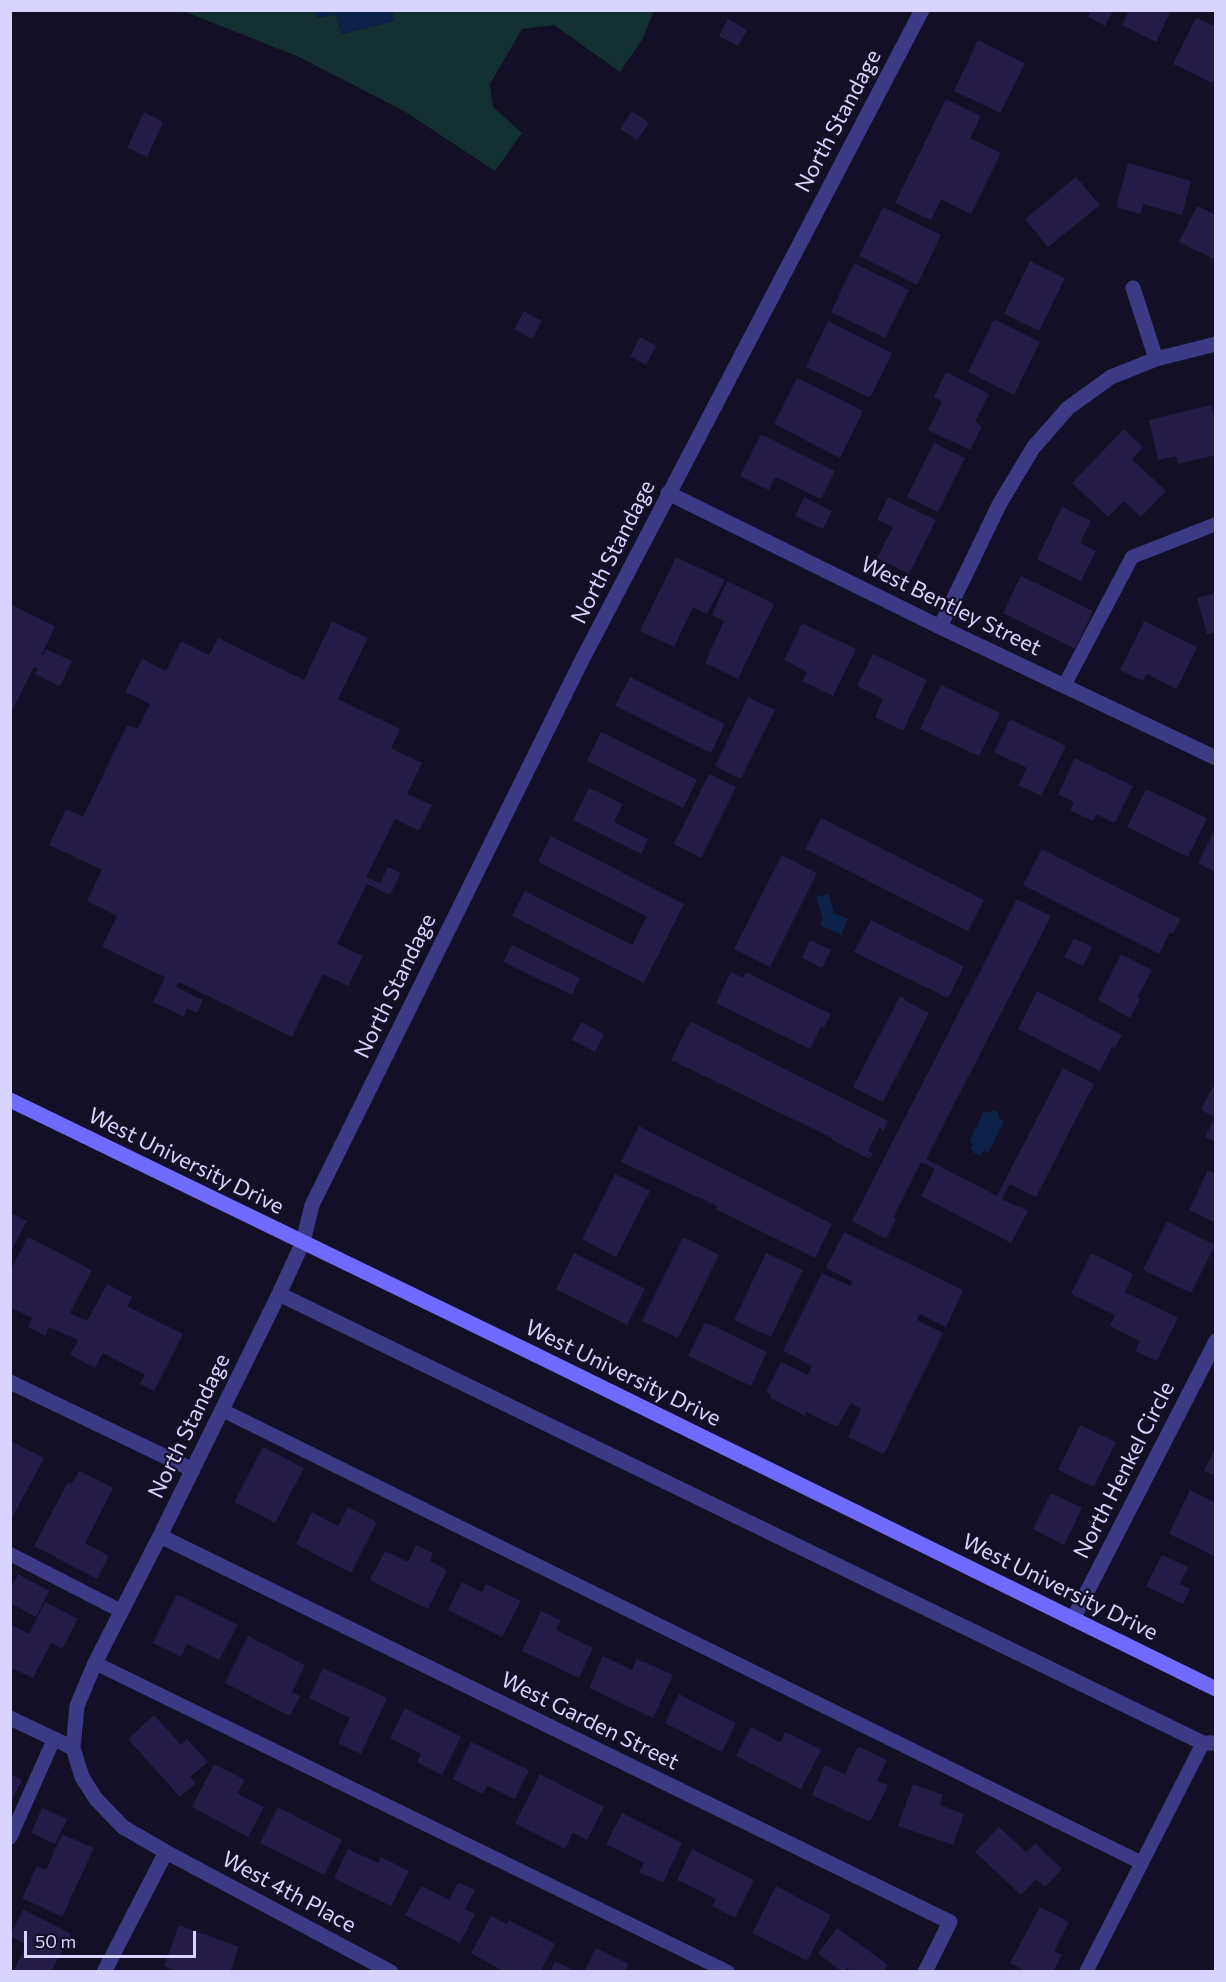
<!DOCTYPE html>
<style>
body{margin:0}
#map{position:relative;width:1226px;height:1982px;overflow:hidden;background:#130f26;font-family:Commissioner,sans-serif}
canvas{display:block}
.frame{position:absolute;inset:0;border:12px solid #d9d4ff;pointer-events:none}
.scale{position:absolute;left:24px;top:1931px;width:172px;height:27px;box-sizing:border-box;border:3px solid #d9d4ff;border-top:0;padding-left:8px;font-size:18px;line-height:21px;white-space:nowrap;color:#d9d4ff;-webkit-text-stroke:4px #130f26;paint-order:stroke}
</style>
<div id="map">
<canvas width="1226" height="1982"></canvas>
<div class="frame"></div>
<div class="scale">50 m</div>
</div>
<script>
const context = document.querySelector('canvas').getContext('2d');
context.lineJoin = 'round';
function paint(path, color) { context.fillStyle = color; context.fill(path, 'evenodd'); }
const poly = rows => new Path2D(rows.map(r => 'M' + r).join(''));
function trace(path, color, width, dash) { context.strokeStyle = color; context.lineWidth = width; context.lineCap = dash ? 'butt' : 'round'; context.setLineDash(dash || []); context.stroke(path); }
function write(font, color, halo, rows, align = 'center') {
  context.font = font + ' Commissioner,sans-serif'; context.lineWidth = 4.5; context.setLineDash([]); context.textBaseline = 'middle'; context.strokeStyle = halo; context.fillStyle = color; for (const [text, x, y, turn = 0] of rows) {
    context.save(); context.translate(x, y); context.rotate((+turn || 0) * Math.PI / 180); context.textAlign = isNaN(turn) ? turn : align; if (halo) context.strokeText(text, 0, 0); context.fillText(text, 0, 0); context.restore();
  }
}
paint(poly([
 [183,11,315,11,317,18,336,14,342,34,394,21,392,11,654,11,642,40,620,72,554,25,522,29,490,84,493,107,522,133,495,171,404,111,299,57]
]), '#12302f');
paint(poly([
 [315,11,392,11,394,21,342,34,336,14,317,18],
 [829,894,834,913,848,919,841,935,820,925,823,919,816,897],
 [993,1110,998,1112,1000,1119,1004,1121,988,1153,984,1151,980,1155,974,1153,971,1147,973,1144,969,1142,984,1111,988,1113]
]), '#0c2248');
paint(poly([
 [1091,10,1113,10,1105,26,1088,17],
 [1129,10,1171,10,1156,42,1122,25],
 [1196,18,1216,27,1216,76,1212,83,1173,64],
 [728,19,747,30,738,46,719,36],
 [978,40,1025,63,1000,113,954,91],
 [946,99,981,116,970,138,1001,153,971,214,941,199,931,220,895,203],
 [632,111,649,123,637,140,620,129],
 [144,112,163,122,147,157,127,148],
 [1128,163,1191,181,1182,215,1143,204,1141,214,1116,207],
 [1076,177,1100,205,1048,247,1025,219],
 [1197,206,1216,215,1216,260,1179,242],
 [883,207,941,235,917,285,859,256],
 [1030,261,1065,278,1039,331,1004,314],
 [854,263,909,290,885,338,831,312],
 [524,311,542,321,532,339,514,329],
 [994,319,1040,342,1014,395,968,372],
 [828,321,892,353,870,398,806,367],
 [640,337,656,346,646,365,630,356],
 [946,372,989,394,975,422,982,426,970,450,928,430,942,402,934,397],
 [797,378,863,411,840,458,774,424],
 [1211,405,1216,425,1216,455,1178,464,1176,456,1158,460,1149,420],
 [1124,429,1143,447,1132,459,1166,491,1141,517,1124,501,1108,517,1072,483],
 [761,434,835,471,821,499,775,477,769,490,740,476],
 [934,443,965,458,938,512,907,497],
 [804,497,832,511,823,529,795,516],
 [888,497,936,520,909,574,877,558,893,527,877,520],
 [1062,507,1091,521,1080,543,1096,551,1081,581,1037,559],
 [676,557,725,580,707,614,693,607,674,647,640,631],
 [1021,576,1093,611,1075,649,1003,613],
 [727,581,774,604,738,679,705,663,724,621,712,615],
 [1216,593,1216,632,1207,634,1197,598],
 [10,604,55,626,42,654,43,655,46,649,72,661,60,686,35,674,38,669,34,667,10,715],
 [332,621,368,638,338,699,400,729,391,748,422,763,407,794,432,805,419,831,395,819,366,877,380,883,388,867,401,873,390,895,367,884,337,944,363,956,348,986,323,974,292,1037,179,982,176,987,203,1000,197,1013,187,1008,184,1017,153,1002,165,977,102,947,117,916,87,901,102,870,49,845,66,809,83,817,127,725,137,729,150,704,125,692,142,659,166,671,181,641,209,655,218,638,304,680],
 [1144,621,1197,647,1177,689,1147,674,1143,681,1120,670],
 [802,623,856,649,833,696,802,681,807,672,784,660],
 [873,654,927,680,903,731,875,717,883,699,857,686],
 [630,677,725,724,711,753,615,706],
 [941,685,1000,713,979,756,920,729],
 [748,697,775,710,741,779,715,766],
 [1010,719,1066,746,1041,796,1018,785,1027,768,994,752],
 [601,732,697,780,683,808,587,761],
 [1075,758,1133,786,1115,823,1096,814,1093,821,1070,810,1074,802,1058,794],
 [709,774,736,787,701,858,674,844],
 [589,788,623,804,614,822,648,839,641,854,573,820],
 [1146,789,1207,818,1188,857,1127,827],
 [821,818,984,900,968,931,805,849],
 [1216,827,1216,872,1198,863],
 [551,836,684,904,644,983,512,916,525,891,632,945,647,917,538,862],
 [1042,849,1180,919,1173,934,1170,932,1159,954,1023,885],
 [782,855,817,873,770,967,734,949],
 [1017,899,1051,916,926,1159,997,1196,1063,1068,1094,1084,1036,1197,1010,1184,1002,1199,1028,1211,1011,1243,921,1196,935,1169,921,1162,893,1218,896,1219,886,1239,852,1221],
 [871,920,964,966,948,998,854,952],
 [1074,938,1092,947,1083,966,1064,957],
 [810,940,831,950,822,968,802,958],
 [512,945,580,978,572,995,503,962],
 [1121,954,1152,970,1137,998,1140,999,1130,1018,1098,1000],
 [731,972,743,978,746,972,831,1014,824,1028,821,1027,810,1049,716,1003],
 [1037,991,1122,1035,1115,1048,1112,1047,1100,1071,1018,1029],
 [900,996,905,998,904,1000,929,1013,883,1102,853,1087],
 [581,1022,604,1034,595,1052,572,1040],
 [692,1022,888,1121,883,1131,880,1127,868,1151,873,1153,870,1159,832,1140,832,1138,671,1060,687,1028],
 [1213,1086,1216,1088,1216,1142,1205,1137,1215,1117,1201,1110],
 [639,1126,832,1224,815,1258,716,1209,717,1206,621,1162],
 [1208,1170,1216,1174,1216,1223,1189,1210],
 [615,1174,650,1191,616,1257,582,1239],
 [10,1213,27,1221,10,1253],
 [1167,1221,1215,1245,1191,1293,1143,1270],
 [844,1232,963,1290,946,1327,919,1314,917,1320,943,1333,884,1454,848,1437,861,1409,851,1403,837,1427,807,1412,805,1416,770,1398,771,1395,766,1392,781,1362,808,1375,812,1366,783,1351,822,1273,850,1286,852,1281,826,1268],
 [28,1237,92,1270,70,1313,87,1321,107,1284,132,1297,127,1306,183,1334,154,1391,140,1384,145,1375,103,1353,95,1368,70,1355,78,1340,49,1327,45,1336,28,1327,32,1318,10,1307,10,1271],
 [683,1237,719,1255,678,1338,642,1321],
 [574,1253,645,1289,627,1325,556,1289],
 [766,1253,803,1270,771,1337,734,1320],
 [1091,1253,1133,1274,1125,1292,1178,1318,1157,1361,1135,1351,1140,1341,1110,1326,1115,1315,1071,1294],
 [705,1322,767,1352,751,1386,688,1356],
 [1080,1425,1116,1442,1094,1487,1058,1470],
 [10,1441,44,1458,10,1522],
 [263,1447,304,1468,275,1523,234,1502],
 [1216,1448,1216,1476,1204,1471],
 [79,1471,113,1488,85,1543,109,1556,97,1579,34,1546,68,1482,72,1484],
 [1190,1490,1216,1503,1216,1557,1169,1534],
 [1051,1493,1082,1508,1064,1545,1033,1529],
 [348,1507,377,1522,351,1573,296,1544,312,1512,338,1526],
 [416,1545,433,1553,430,1561,447,1570,428,1609,370,1580,385,1551,408,1562],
 [1162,1555,1188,1567,1180,1584,1190,1589,1183,1604,1146,1586],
 [18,1574,49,1591,36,1617,10,1603,10,1589],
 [462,1582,482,1592,486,1584,521,1601,502,1637,448,1610],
 [177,1594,238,1625,219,1660,187,1644,181,1657,153,1643],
 [45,1602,78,1619,62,1649,51,1643,33,1678,10,1667,10,1624,29,1634],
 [541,1611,561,1620,556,1630,593,1648,579,1678,522,1651],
 [248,1636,305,1665,292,1692,300,1696,290,1716,225,1683],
 [603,1656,632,1670,637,1659,673,1675,653,1718,589,1688],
 [323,1668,387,1698,361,1754,338,1743,350,1718,309,1698],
 [679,1694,736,1723,722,1752,665,1723],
 [405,1708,461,1737,442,1775,417,1762,421,1754,390,1738],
 [154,1715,181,1745,187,1739,208,1762,190,1777,196,1783,180,1797,128,1739],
 [751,1727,780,1742,785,1732,821,1750,801,1789,736,1756],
 [471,1742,529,1770,515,1799,487,1786,483,1794,453,1779],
 [858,1746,887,1760,877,1781,888,1785,870,1822,812,1795,825,1765,845,1774],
 [214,1764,245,1780,237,1793,264,1807,248,1837,192,1807],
 [10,1774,22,1780,10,1803],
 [540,1774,604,1807,587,1840,573,1833,565,1849,515,1823],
 [913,1784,943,1795,940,1805,964,1814,953,1845,898,1826],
 [278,1807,342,1840,324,1875,260,1843],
 [42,1808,67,1819,55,1844,31,1833],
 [622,1813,682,1843,663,1883,639,1872,644,1863,606,1844],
 [999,1827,1026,1852,1035,1843,1062,1869,1045,1887,1036,1879,1021,1895,975,1852],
 [62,1834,94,1848,62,1917,22,1898,37,1866,46,1870],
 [348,1849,378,1863,381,1857,409,1871,391,1906,334,1878],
 [692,1849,754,1880,735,1918,712,1906,716,1899,677,1880],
 [458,1882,475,1890,465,1909,475,1914,460,1943,405,1915,421,1886,449,1900],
 [776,1886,831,1915,807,1961,752,1933],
 [1040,1907,1069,1922,1054,1951,1062,1955,1053,1972,1027,1972,1010,1963],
 [23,1909,71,1934,51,1972,13,1972,26,1945,10,1936],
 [491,1916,507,1924,509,1920,555,1944,540,1972,505,1972,471,1953],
 [179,1925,239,1947,230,1972,178,1972,164,1966],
 [837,1928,888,1965,883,1972,852,1972,847,1968,843,1972,818,1954],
 [596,1948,629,1964,625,1972,584,1972],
 [555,1961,576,1972,550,1972]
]), '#241b47');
trace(poly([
 [1064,686,1132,557,1216,524],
 [222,1410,1142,1863],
 [10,1554,121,1611],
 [95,1663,728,1972],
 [10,1838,54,1739],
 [1086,1972,1203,1743]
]), '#3d3a85', 14);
trace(poly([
 [1133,288,1156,359],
 [668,493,940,627,1216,758],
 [940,627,1000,503,1033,448,1068,408,1111,377,1156,359,1216,344],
 [279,1294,1203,1743,1216,1743],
 [10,1382,193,1470],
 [160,1536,950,1922,925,1972],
 [1073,1619,1216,1341],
 [10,1718,73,1748],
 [166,1852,391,1972],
 [104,1972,166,1852,123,1827,96,1799,82,1777,73,1748,77,1706,95,1663,160,1536,279,1294,303,1242,312,1205,581,662,922,10]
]), '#3d3a85', 15);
trace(poly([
 [10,1100,534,1354,1216,1689]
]), '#6f6bff', 15);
write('22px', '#d9d4ff', '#130f26', [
 ["North Standage",838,121,-62],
 ["North Standage",613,552,-63],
 ["West Bentley Street",951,606,26],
 ["North Standage",395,986,-64],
 ["West University Drive",186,1161,26],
 ["West University Drive",623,1373,26],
 ["North Standage",189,1426,-64],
 ["North Henkel Circle",1124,1470,-63],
 ["West University Drive",1060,1587,26],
 ["West Garden Street",590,1721,26],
 ["West 4th Place",289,1892,28]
]);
</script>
